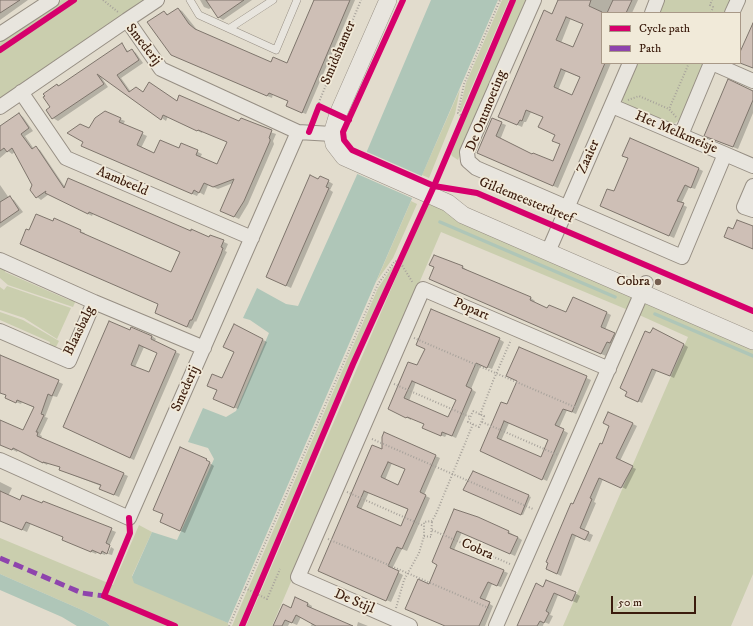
<!DOCTYPE html>
<style>
body{margin:0}
#map{position:relative;width:753px;height:626px;overflow:hidden;background:#e2dccd;font-family:"IM FELL DW Pica",serif}
canvas{display:block}
.legend{position:absolute;left:601px;top:12px;width:140px;height:52px;box-sizing:border-box;background:#f1ead9;border:1px solid #a89887;margin:0;padding:5px 7px;list-style:none;font-size:12px;color:#3b1c0d}
.legend li{display:flex;align-items:center;gap:8px;height:20px}
.legend b{width:20px;border:1px solid #a89887}
.scale{position:absolute;left:611px;top:596px;width:85px;height:18px;box-sizing:border-box;border:2px solid #3b1c0d;border-top:0;padding-left:5px;font-size:12px;line-height:14px;white-space:nowrap;color:#3b1c0d;-webkit-text-stroke:3px #f1ead9;paint-order:stroke}
</style>
<div id="map">
<canvas width="753" height="626"></canvas>
<ul class="legend">
<li><b style="height:5px;background:#d6006c"></b>Cycle path</li>
<li><b style="height:5px;background:#8e44ad"></b>Path</li>
</ul>
<div class="scale">50 m</div>
</div>
<script>
const context = document.querySelector('canvas').getContext('2d');
context.lineJoin = 'round';
function paint(path, color) { context.fillStyle = color; context.fill(path, 'evenodd'); }
const poly = rows => new Path2D(rows.map(r => 'M' + r).join(''));
function trace(path, color, width, dash) { context.strokeStyle = color; context.lineWidth = width; context.lineCap = dash ? 'butt' : 'round'; context.setLineDash(dash || []); context.stroke(path); }
function write(font, color, halo, rows, align = 'center') {
  context.font = font + ' "IM FELL DW Pica",serif'; context.lineWidth = 3.5; context.setLineDash([]); context.textBaseline = 'middle'; context.strokeStyle = halo; context.fillStyle = color; for (const [text, x, y, turn = 0] of rows) {
    context.save(); context.translate(x, y); context.rotate((+turn || 0) * Math.PI / 180); context.textAlign = isNaN(turn) ? turn : align; if (halo) context.strokeText(text, 0, 0); context.fillText(text, 0, 0); context.restore();
  }
}
paint(poly([
 [61,0,146,0,0,100,0,41],
 [502,0,509,0,461,112,459,112,466,83],
 [516,0,528,0,458,160,452,156,450,152],
 [662,0,733,0,727,13,657,13],
 [635,63,705,63,681,119,672,125,625,106,620,97],
 [460,89,455,114,429,178,422,175],
 [411,201,417,204,393,258,376,282],
 [429,201,632,297,628,310,441,232,272,626,246,626],
 [393,266,394,266,239,626,232,626,378,288],
 [3,267,6,268,5,272,69,300,71,296,77,298,73,307,8,285,0,278,0,269],
 [7,286,71,308,57,339,24,318,0,310,0,287,4,290],
 [643,302,753,345,753,574,731,626,563,626,688,337,637,314],
 [0,312,23,320,59,341,55,349,49,346,50,342,0,320],
 [139,525,152,532,132,576,228,623,228,626,110,626,106,622,82,610,0,574,0,538,113,585]
]), '#caceae');
paint(poly([
 [431,0,498,0,228,623,134,583,132,577,152,532,177,540,214,459,208,448,188,442,203,408,226,417,236,411,269,333,250,320,243,318,257,288,286,304,298,306,356,177],
 [0,574,82,610,106,622,110,626,77,626,62,617,0,590]
]), '#afc6b8');
paint(poly([
 [365,151,424,177,414,199,355,173]
]), '#e2dccd');
paint(poly([
 [0,0,28,0,0,20],
 [200,0,252,0,223,20,218,17,212,7,209,9,204,7],
 [315,0,355,0,306,114,291,108,289,101,273,94,272,98,176,57,164,12,169,15,178,9,182,11,198,31,272,64,287,65],
 [559,0,638,0,632,13,602,13,602,63,611,63,558,188,478,153,501,123,506,125,500,140,533,155,553,162,561,144,544,117,531,112,526,122,524,122,522,127,504,119],
 [571,18,584,24,574,49,561,43],
 [566,71,581,78,573,96,558,90],
 [122,45,129,52,132,50,136,53,143,63,121,78,131,92,143,93,177,102,276,134,273,141,274,144,248,204,239,219,226,213,233,183,218,189,208,185,204,195,199,192,197,196,87,148,89,129,120,119,125,121,123,125,147,136,141,148,155,154,179,149,181,144,202,154,200,158,218,166,228,142,203,131,202,133,168,116,166,121,99,74,108,87,58,121,53,118,51,107,59,87],
 [753,92,753,113,738,149,709,138],
 [19,114,23,117,33,131,25,136,34,149,36,148,40,150,65,187,191,232,210,238,211,236,228,244,225,251,227,252,225,256,196,322,195,321,191,329,161,315,160,304,30,231,53,222,80,231,85,233,84,235,172,273,181,252,93,214,92,216,49,194,41,200,37,197,34,185,15,152,12,154,8,151,0,158,0,127],
 [629,158,699,169,703,171,695,189,689,187,681,204,687,207,674,238,601,206,614,193],
 [319,180,328,181,333,184,330,190,333,192,291,288,272,279],
 [0,185,9,198,14,200,23,212,0,228],
 [434,256,463,267,467,270,531,298,535,301,534,303,548,309,566,314,573,298,607,313,611,315,605,330,619,337,615,345,612,343,606,356,435,281],
 [234,325,267,342,238,409,219,401,218,391,208,386,223,379,235,352],
 [130,331,152,336,156,339,154,342,180,354,134,460,68,429],
 [144,347,159,353,149,374,135,367],
 [499,339,504,342,492,369,481,365,471,389,476,392,456,438,447,434,445,437,428,430,425,424,411,418,411,420,389,408,418,367],
 [416,382,457,400,449,418,409,401],
 [683,344,688,347,674,378,657,370,642,403,631,398,628,392,621,388],
 [519,348,591,380,576,414,567,410,559,428,568,433,547,481,486,453,518,381],
 [509,423,549,440,541,458,501,441],
 [0,356,63,384,57,397,53,396,45,417,48,418,40,435,42,436,41,438,128,476,119,497,105,491,101,486,65,472,60,470,61,467,48,463,47,465,18,450,17,452,0,443,0,421,24,431,35,408,22,402,21,404,11,400,7,395,0,392],
 [633,424,637,426,620,461,636,469,626,489,603,479,594,502,596,503,584,531,593,535,590,542,576,536,561,576,551,571,573,505,602,445],
 [385,434,440,458,424,495,430,498,416,531,407,551,402,549,392,569,403,575,391,602,322,572,383,450],
 [392,463,406,469,398,486,385,480],
 [369,492,409,510,401,528,361,510],
 [206,460,214,466,185,533,161,522],
 [474,472,531,497,523,515,467,491],
 [0,482,12,488,8,496,21,501,43,505,44,502,116,532,105,555,97,552,96,554,68,542,64,537,31,523,27,532,0,520],
 [455,511,478,518,509,532,522,540,515,556,462,532,454,550,508,573,501,587,492,584,485,601,493,606,485,626,446,626,430,585,438,565],
 [111,547,114,549,112,555,108,554],
 [544,588,575,593,580,596,577,603,558,595,550,615,553,616,549,624,544,622,543,626,518,626],
 [307,603,312,606,311,609,351,626,311,626,312,623,301,617,297,625,290,622,288,626,275,626,292,609],
 [358,622,368,626,357,626]
]), '#0003');
trace(poly([
 [440,222,615,297],
 [655,314,753,356]
]), '#afc6b8', 3.5);
const building = poly([
 [0,0,20,0,0,13,0,0],
 [206,0,244,0,218,18,206,0],
 [314,0,350,0,302,113,286,106,288,101,269,93,267,96,171,55,147,22,164,11,167,15,178,8,189,24,195,29,271,62,273,57,287,63,314,0],
 [558,0,591,0,589,6,602,12,602,63,605,63,553,186,477,153,492,118,502,122,496,136,532,154,533,153,553,161,560,144,552,141,555,135,538,127,543,117,526,110,522,121,520,120,517,125,498,117,544,10,552,14,558,0],
 [566,17,583,24,573,47,556,40,566,17],
 [561,69,580,77,572,95,554,87,561,69],
 [613,0,632,0,626,13,607,13,613,0],
 [753,23,753,68,740,63,740,52,753,23],
 [122,43,127,52,132,49,139,60,117,75,129,92,136,87,143,92,149,82,177,101,179,95,239,121,241,118,272,130,269,138,270,139,270,141,244,201,234,217,220,211,234,179,213,187,204,183,199,193,194,190,192,194,81,146,83,142,67,133,80,124,89,128,95,118,105,111,121,118,119,122,143,132,137,145,154,153,160,140,179,148,181,143,198,150,196,155,217,164,227,142,198,130,197,131,163,115,161,120,97,74,104,84,52,119,46,110,50,107,43,97,45,96,43,94,57,84,58,86,60,85,122,43],
 [728,79,753,91,753,100,733,147,704,136,728,79],
 [19,113,29,128,21,134,32,149,36,146,64,188,68,178,191,231,191,229,209,237,210,235,224,240,221,247,223,248,221,254,192,320,190,320,187,327,155,313,158,304,20,244,26,229,29,230,36,214,53,221,54,218,81,230,80,232,171,272,180,252,89,212,88,214,45,193,46,191,36,198,30,190,32,185,12,148,7,152,4,148,0,151,0,126,19,113],
 [630,138,699,168,691,188,685,185,677,201,684,203,669,236,600,206,607,189,614,191,628,158,622,156,630,138],
 [310,175,318,179,320,176,329,180,326,187,329,188,286,286,266,277,310,175],
 [10,196,19,210,0,223,0,202,10,196],
 [737,220,753,226,753,249,724,237,728,227,733,229,737,220],
 [434,255,463,266,462,268,531,297,530,300,547,308,549,305,566,312,573,297,607,312,601,327,615,333,610,343,607,342,601,354,429,279,434,267,429,265,434,255],
 [431,309,500,338,487,368,476,363,466,386,472,389,452,436,442,432,441,436,422,428,424,424,407,417,406,418,388,409,408,362,417,365,425,349,416,345,431,309],
 [412,381,456,400,448,417,404,398,412,381],
 [109,321,130,330,131,327,152,336,151,339,176,351,130,458,63,427,109,321],
 [139,345,157,353,149,372,131,365,139,345],
 [234,324,263,339,234,408,213,399,217,390,207,386,212,374,222,378,234,352,223,347,234,324],
 [653,328,684,344,670,376,652,369,638,402,625,396,627,392,620,388,645,331,650,333,653,328],
 [519,347,587,376,572,412,563,409,555,425,564,429,542,480,480,451,501,402,507,404,517,381,506,376,519,347],
 [504,421,548,440,541,457,497,438,504,421],
 [0,355,59,380,52,396,48,394,41,414,44,415,36,432,38,432,37,436,124,473,114,495,99,489,101,485,59,470,60,467,43,462,43,463,13,448,12,450,0,445,0,420,23,430,34,407,17,400,16,403,5,398,6,395,0,393,0,355],
 [608,412,633,423,616,458,633,466,621,488,599,478,590,498,592,499,580,528,589,532,585,540,572,534,557,574,546,569,548,563,546,562,571,503,573,504,600,443,602,444,609,426,603,423,608,412],
 [384,432,436,455,420,492,426,495,411,529,402,549,397,547,388,566,399,571,386,601,318,571,372,445,382,449,382,437,384,432],
 [388,462,405,469,398,485,381,477,388,462],
 [364,491,408,509,401,526,357,507,364,491],
 [180,447,207,459,206,460,210,462,180,531,160,522,163,514,153,510,180,447],
 [473,471,529,495,521,515,463,490,473,471],
 [0,491,20,500,22,495,42,503,43,501,112,528,106,543,110,545,107,554,102,551,101,554,92,550,91,552,62,540,63,537,26,522,22,530,0,521,0,491],
 [454,509,478,517,509,531,508,533,518,537,510,554,457,531,450,548,504,570,497,586,488,582,480,598,490,602,479,626,445,626,405,609,418,579,429,584,437,565,432,562,454,509],
 [546,580,576,592,572,601,554,593,546,611,549,613,544,623,540,621,537,626,517,626,536,583,543,587,546,580],
 [295,597,308,603,307,606,353,626,316,626,296,615,292,623,285,620,282,626,273,626,283,604,291,608,295,597]
]);
paint(building, '#cebfb6');
trace(building, '#7e756c', 1);
const service = poly([
 [190,0,199,15,276,50,297,0],
 [230,28,273,0]
]);
const minor = poly([
 [534,0,467,152,468,161,476,168,682,257,725,154,612,106],
 [652,13,657,0],
 [732,13,738,0],
 [127,20,157,0],
 [0,34,52,0],
 [712,63,753,81],
 [21,92,66,158,252,238],
 [0,107,127,20,161,69,298,132,332,134],
 [681,135,711,63],
 [725,154,753,166],
 [753,186,744,207,753,210],
 [548,252,630,63],
 [0,260,94,302,69,361,0,331],
 [94,302,204,348],
 [0,460,129,518,298,132],
 [410,626,298,577,423,289,609,369],
 [496,626,646,283]
]);
const tertiary = poly([
 [388,0,338,114,332,134,334,144,344,157,448,203,463,215,753,341]
]);
trace(service, '#978f84', 8);
trace(minor, '#978f84', 16);
trace(tertiary, '#978f84', 18);
trace(poly([
 [103,0,118,12],
 [711,13,713,7,710,5,712,0],
 [628,100,639,96,669,109],
 [319,106,319,102,361,0],
 [463,117,458,113,464,84,500,0],
 [676,117,669,109,689,63],
 [414,338,577,408],
 [394,384,470,417],
 [473,411,484,416,479,427,468,422,473,411],
 [480,415,493,381,511,340],
 [482,422,558,455],
 [372,439,533,509],
 [347,492,424,526],
 [432,530,510,564],
 [424,536,431,537,432,522],
 [328,539,491,609],
 [245,588,267,599,280,569],
 [396,608,404,580,419,553,424,536,424,522,432,521,436,514,473,424],
 [229,626,378,284,395,261,400,262,413,283]
]), '#a7a29b', 2, [1, 2]);
trace(service, '#e8e5de', 7);
trace(minor, '#e8e5de', 14);
trace(tertiary, '#e8e5de', 17);
trace(poly([
 [0,558,82,593,104,596]
]), '#8e44ad', 5, [10, 5]);
trace(poly([
 [403,0,343,132,344,140,352,150,434,186,477,193,753,311],
 [0,50,74,0],
 [309,132,319,106,349,120],
 [129,518,130,533,104,596,175,626],
 [242,626,353,364,434,186,513,0]
]), '#d6006c', 6);
for (const [x, y, r, color] of [
 [658,282,4,"#755f50"]
]) { const dot = new Path2D(); dot.arc(x, y, r, 0, 2 * Math.PI); context.fillStyle = color; context.fill(dot); trace(dot, '#f1ead9', 1.5); }
write('14px', '#3b1c0d', '#f1ead9', [
 ["Smederij",143,45,52],
 ["Smidshamer",339,53,-67],
 ["De Ontmoeting",487,111,-68],
 ["Het Melkmeisje",676,133,23],
 ["Zaaier",589,157,-66],
 ["Aambeeld",122,182,23],
 ["Gildemeesterdreef",526,201,22],
 ["Popart",471,310,23],
 ["Blaasbalg",80,331,-64],
 ["Smederij",186,389,-66],
 ["Cobra",477,550,24],
 ["De Stijl",354,602,23]
]);
write('14px', '#3b1c0d', '#f1ead9', [
 ["Cobra",650,282]
], 'right');
</script>
